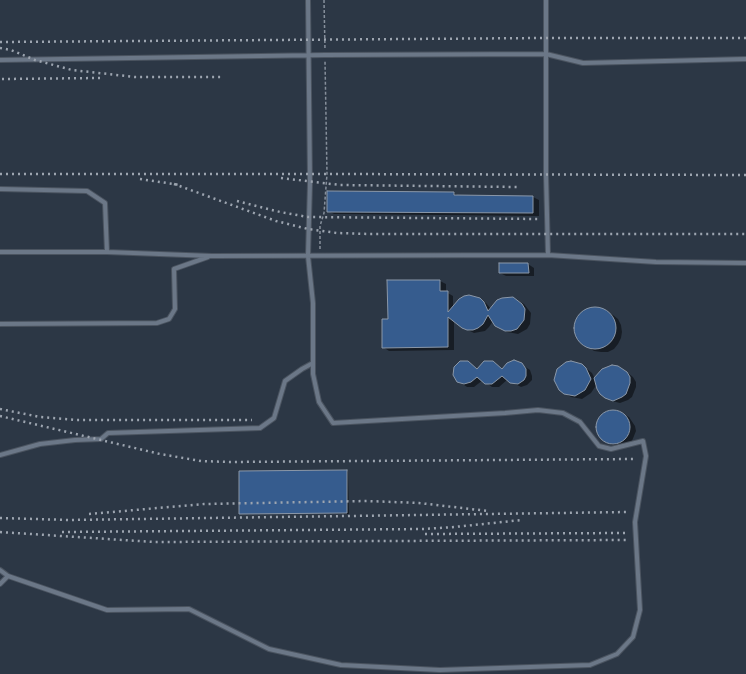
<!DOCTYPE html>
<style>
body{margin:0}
canvas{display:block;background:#2c3745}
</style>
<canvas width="746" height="674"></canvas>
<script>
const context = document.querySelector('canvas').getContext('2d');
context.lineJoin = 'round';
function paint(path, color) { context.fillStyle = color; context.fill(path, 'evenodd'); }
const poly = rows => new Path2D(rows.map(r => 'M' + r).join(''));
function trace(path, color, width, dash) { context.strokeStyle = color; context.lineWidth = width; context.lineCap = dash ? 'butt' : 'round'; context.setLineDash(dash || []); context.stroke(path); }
paint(poly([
 [454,193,459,196,533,197,539,200,539,216,334,214,328,211],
 [500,264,528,264,534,268,534,276,506,276,500,273],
 [388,281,440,281,446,284,446,292,453,296,453,307,480,299,486,303,491,309,508,298,518,301,524,304,531,313,530,324,527,329,518,334,507,332,500,328,493,321,489,327,485,331,474,333,462,327,454,320,454,350,389,351,383,347,389,320],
 [593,308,600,308,613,315,618,319,621,325,622,332,621,338,618,344,614,349,608,352,601,352,594,351,588,347,582,344,578,339,575,332,575,326,577,319,581,314,586,310],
 [468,362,478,369,492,362,503,369,518,362,530,370,532,376,532,380,527,385,521,387,507,380,499,387,492,387,483,380,474,387,467,387,461,383],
 [582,365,592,373,595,379,624,370,633,377,636,382,636,387,632,397,628,400,620,403,612,401,605,397,597,384,591,393,582,399,571,397,564,393],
 [615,410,629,417,635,426,636,431,632,441,622,447,612,445,605,441,601,438,596,428,597,423,602,414,607,411],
 [347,471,348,472,349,514,240,514]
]), '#0007');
const building = poly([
 [327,191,454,192,454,195,533,196,533,213,327,212,327,191],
 [499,263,528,263,529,273,499,273,499,263],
 [387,280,440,280,440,291,448,291,448,312,459,299,464,296,469,295,480,298,484,302,488,311,497,300,502,298,513,297,522,304,525,309,524,320,517,329,511,331,505,331,495,326,488,315,483,324,478,328,473,330,467,330,462,328,448,317,448,347,382,348,382,319,388,319,387,280],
 '574 328a21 21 0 1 1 42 0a21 21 0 1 1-42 0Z',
 [514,360,522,363,526,369,526,376,524,380,518,384,510,383,502,376,492,384,485,384,477,377,471,382,464,384,457,382,453,375,454,367,460,361,468,361,477,369,484,361,493,361,502,369,507,363,514,360],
 [571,361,582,364,586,368,591,379,585,390,575,396,564,394,559,390,554,380,557,369,566,362,571,361],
 [612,365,618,366,627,372,630,377,630,383,626,394,622,397,613,401,605,398,600,394,597,389,594,378,602,369,612,365],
 '596 427a17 17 0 1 1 34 0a17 17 0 1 1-34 0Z',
 [347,470,347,513,239,514,239,471,347,470]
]);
paint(building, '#365c8e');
trace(building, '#8a97a8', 1);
const lane = poly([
 [546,0,546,174,548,255],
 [0,60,325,55,546,54,583,63,746,59],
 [0,189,87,191,105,203,107,252],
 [0,252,107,252,212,256,548,255,656,262,746,263],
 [0,324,157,323,169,319,175,309,174,269,208,257],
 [0,455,40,444,75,440,101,439,108,433,260,428,274,418,285,381,302,369,313,363],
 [0,570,8,576,107,610,189,609,269,649,341,665,440,670,590,665,617,654,633,637,640,610,635,522,646,456,643,441,611,449,599,446,580,422,563,413,538,410,505,413,333,423,319,402,313,374,313,303,308,256,310,183,308,0],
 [0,584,8,576]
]);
trace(lane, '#4b5460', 6);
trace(poly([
 [324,0,325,50],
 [320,249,320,226,324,213,327,174,325,60]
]), '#868f9b', 1.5, [3, 2]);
trace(lane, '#6b7787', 4);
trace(poly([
 [0,42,545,38,746,38],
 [0,48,11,50,35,60,72,70,135,77,222,77],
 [2,79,100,78],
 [0,174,327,174,746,175],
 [281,178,340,185,517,187],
 [140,179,180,185],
 [174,184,276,221,308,229,337,233,369,234,746,234],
 [237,201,280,212,308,217,538,219],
 [0,409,40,417,77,420,252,420],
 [0,416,160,454,201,461,229,462,633,459],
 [89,514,204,504,367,501,419,503,488,511],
 [0,518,69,520,627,512],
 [0,532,154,542,626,540],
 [62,532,423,529,454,527,522,520],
 [425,534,626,533]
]), '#9da5b0', 2.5, [2, 4]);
</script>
